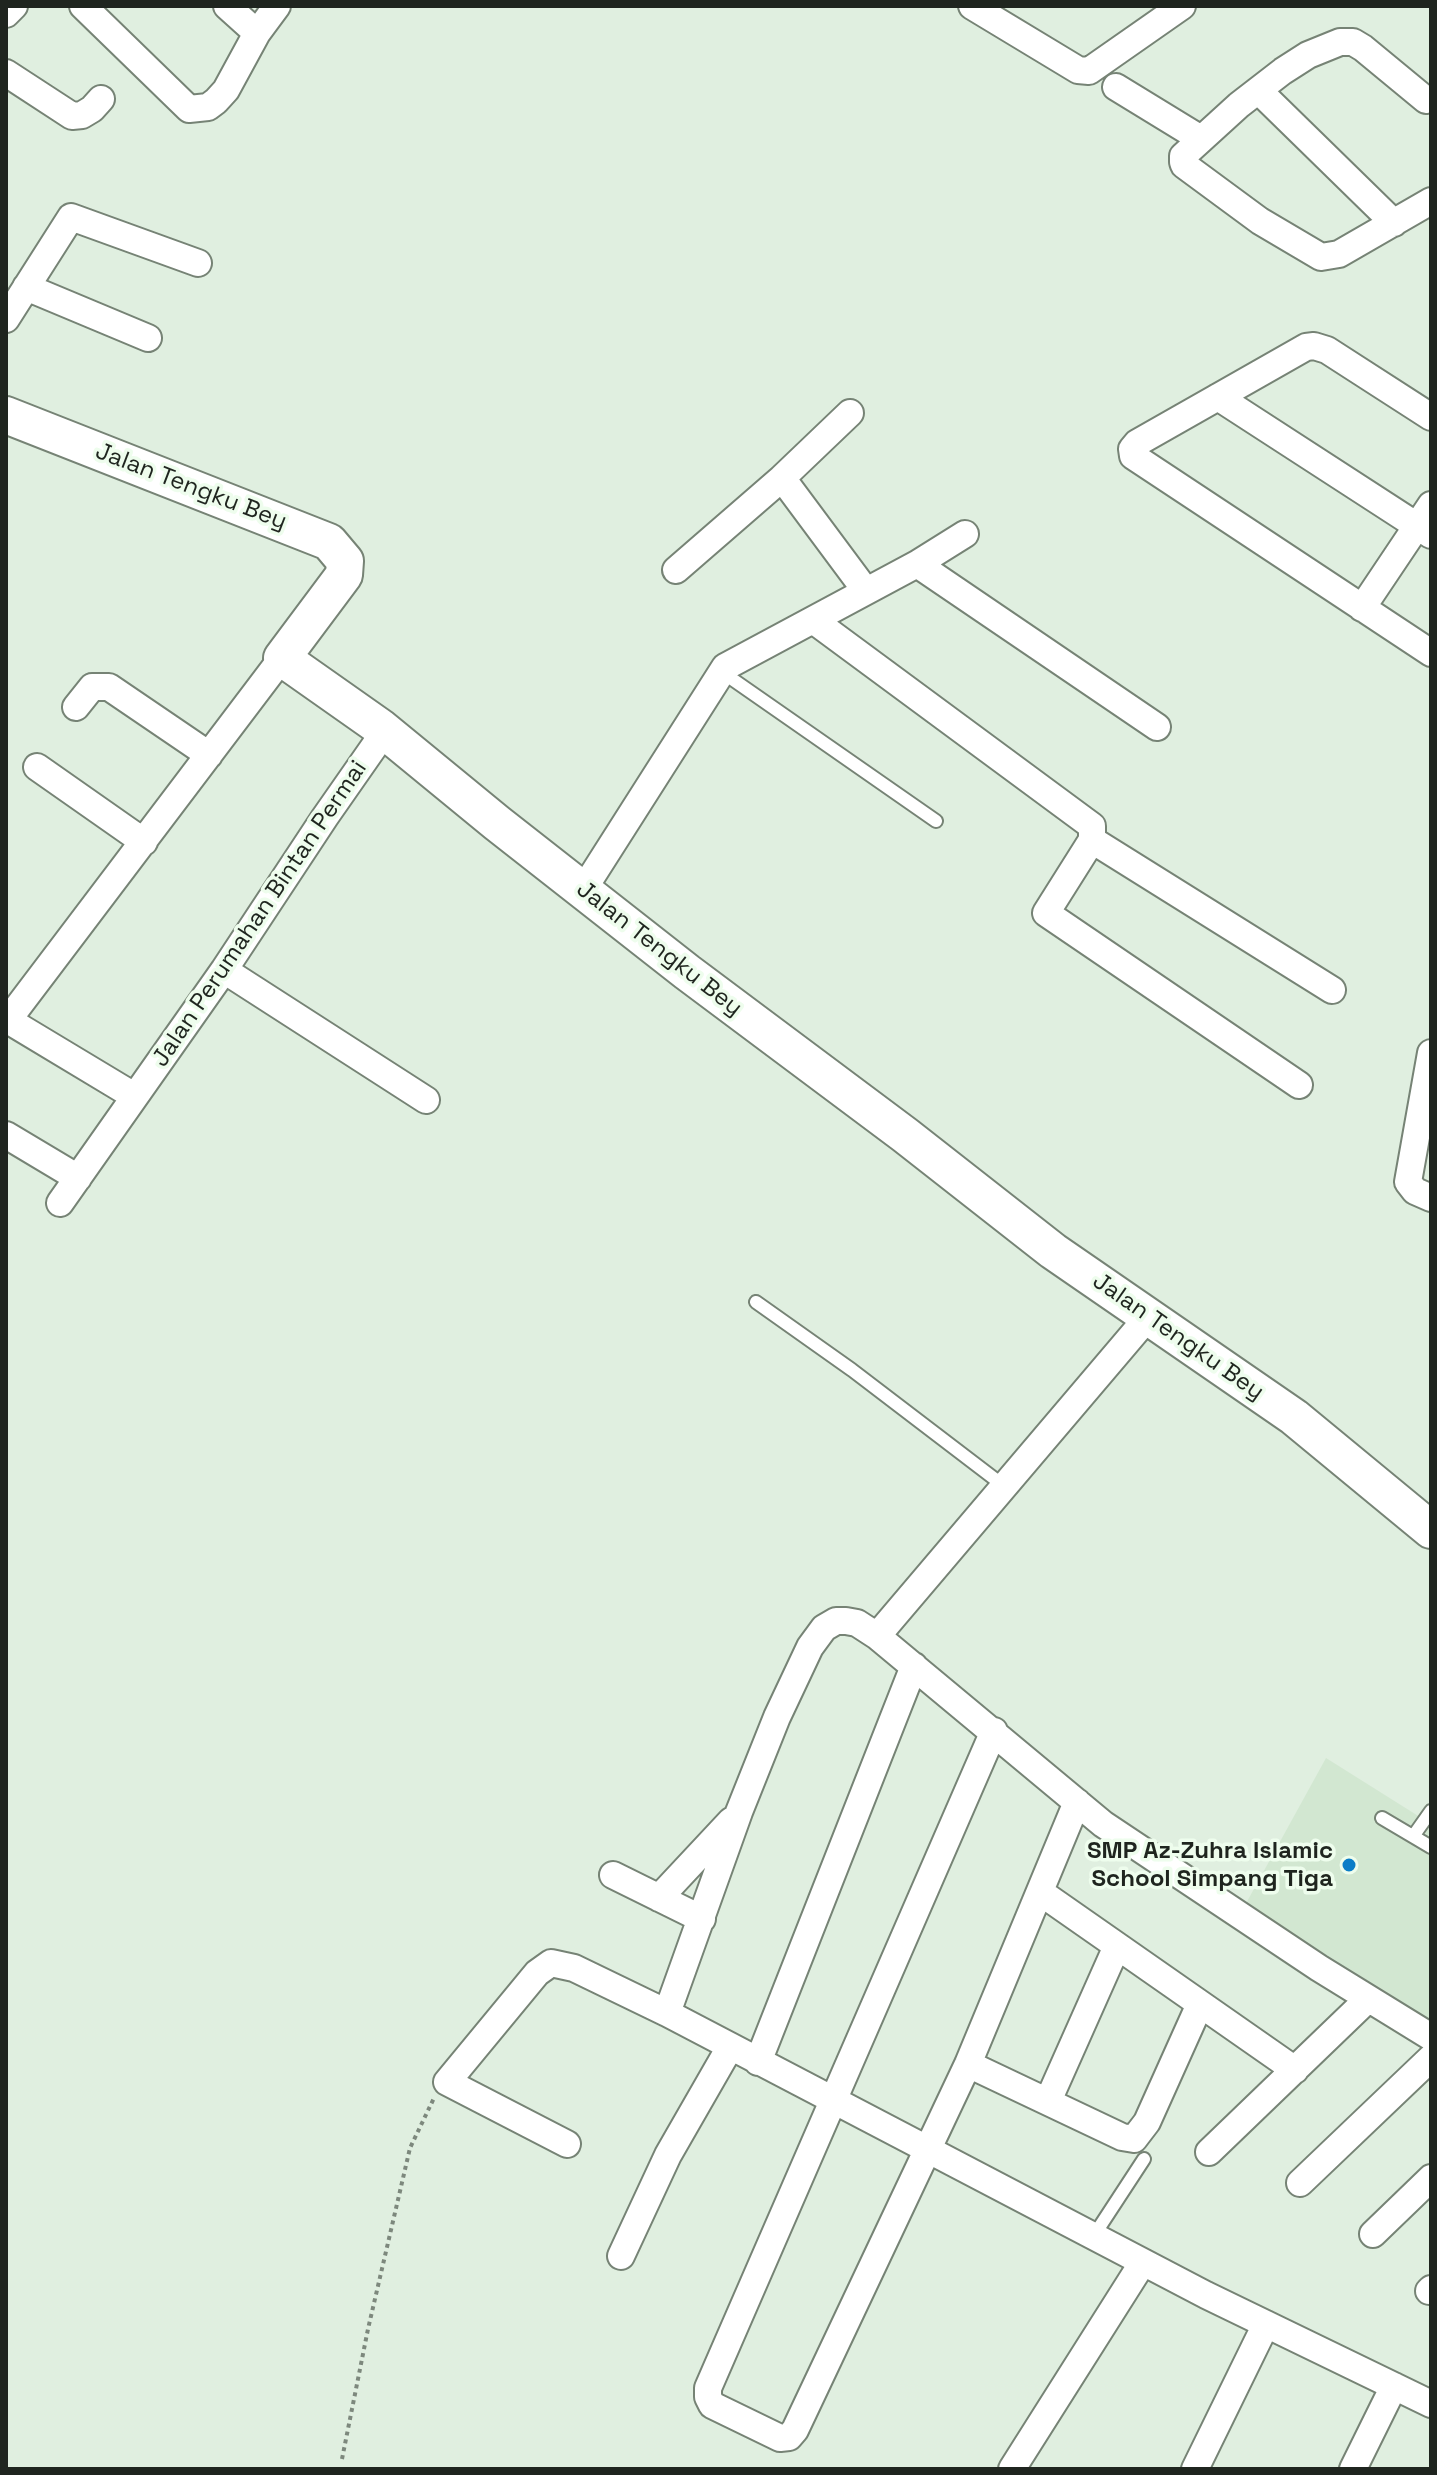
<!DOCTYPE html>
<style>
body{margin:0}
#map{position:relative;width:1437px;height:2475px;overflow:hidden;background:#e0efe0;font-family:"Space Grotesk",sans-serif}
canvas{display:block}
.frame{position:absolute;inset:0;border:8px solid #1f251f;pointer-events:none}
</style>
<div id="map">
<canvas width="1437" height="2475"></canvas>
<div class="frame"></div>
</div>
<script>
const context = document.querySelector('canvas').getContext('2d');
context.lineJoin = 'round';
function paint(path, color) { context.fillStyle = color; context.fill(path, 'evenodd'); }
const poly = rows => new Path2D(rows.map(r => 'M' + r).join(''));
function trace(path, color, width, dash) { context.strokeStyle = color; context.lineWidth = width; context.lineCap = dash ? 'butt' : 'round'; context.setLineDash(dash || []); context.stroke(path); }
function write(font, color, halo, rows, align = 'center') {
  context.font = font + ' "Space Grotesk",sans-serif'; context.lineWidth = 7; context.setLineDash([]); context.textBaseline = 'middle'; context.strokeStyle = halo; context.fillStyle = color; for (const [text, x, y, turn = 0] of rows) {
    context.save(); context.translate(x, y); context.rotate((+turn || 0) * Math.PI / 180); context.textAlign = isNaN(turn) ? turn : align; if (halo) context.strokeText(text, 0, 0); context.fillText(text, 0, 0); context.restore();
  }
}
paint(poly([
 [1326,1758,1431,1824,1431,2023,1244,1907]
]), '#d2e7d1');
const lane = poly([
 [722,672,936,821],
 [756,1302,852,1370,1004,1486],
 [1382,1818,1431,1847],
 [1414,1835,1431,1811],
 [1093,2237,1144,2159]
]);
const street = poly([
 [83,6,189,109,208,107,216,101,226,90,257,33,277,6],
 [227,6,257,33],
 [972,6,1078,70,1089,71,1182,6],
 [6,14,14,6],
 [6,73,72,116,82,115,92,109,101,99],
 [1116,87,1201,139],
 [1260,92,1394,223],
 [1426,100,1363,48,1353,42,1340,42,1308,55,1283,71,1239,105,1183,156,1183,162,1184,165,1260,221,1321,257,1339,254,1431,201],
 [26,287,148,338],
 [6,319,71,217,198,263],
 [1218,397,1431,535],
 [850,413,782,478,866,591],
 [1431,417,1327,350,1314,346,1306,347,1218,397,1137,443,1132,449,1133,456,1431,653],
 [917,564,965,534],
 [676,570,782,478],
 [1362,608,1431,505],
 [813,620,1092,826,1092,840,1046,913,1299,1085],
 [76,707,92,687,109,687,209,755],
 [37,767,144,842],
 [1092,840,1332,990],
 [583,890,725,667,917,564,1157,727],
 [224,970,426,1100],
 [6,1019,134,1096],
 [8,1020,282,658],
 [1431,1053,1408,1182,1415,1191,1431,1198],
 [6,1135,78,1178],
 [60,1203,224,970,325,817,385,731],
 [877,1636,1148,1317],
 [994,1731,708,2388,708,2397,712,2405,780,2438,789,2437,795,2430,968,2064,1077,1802],
 [613,1875,702,1919],
 [1040,1892,1295,2070],
 [659,1898,731,1821],
 [667,2013,739,1812,777,1717,810,1647,824,1628,836,1621,846,1621,857,1623,877,1636,1103,1824,1319,1968,1431,2037],
 [758,2062,914,1666],
 [968,2064,1122,2137,1134,2139,1147,2122,1200,2004],
 [1048,2101,1117,1946],
 [567,2144,447,2082,537,1973,551,1963,574,1968,667,2013,1206,2295,1431,2404],
 [1209,2152,1368,1999],
 [1300,2183,1431,2058],
 [1373,2234,1431,2178],
 [621,2256,668,2155,730,2047],
 [1429,2291,1431,2289],
 [1012,2469,1143,2262],
 [1195,2469,1266,2324],
 [1353,2469,1394,2386]
]);
const secondary = poly([
 [6,415,329,542,345,561,344,575,282,658,380,727,497,823,687,972,905,1135,1053,1251,1294,1417,1431,1530]
]);
trace(lane, '#768375', 16);
trace(street, '#768375', 30);
trace(secondary, '#768375', 40);
trace(poly([
 [342,2459,368,2329,410,2148,434,2098]
]), '#7d887d', 4, [4, 4]);
trace(lane, '#fff', 12);
trace(street, '#fff', 26);
trace(secondary, '#fff', 36);
for (const [x, y, r, color] of [
 [1349,1865,8,"#0b7dc7"]
]) { const dot = new Path2D(); dot.arc(x, y, r, 0, 2 * Math.PI); context.fillStyle = color; context.fill(dot); trace(dot, '#eefded', 3); }
write('24px', '#1f251f', '#eefded', [
 ["Jalan Tengku Bey",191,487,21],
 ["Jalan Perumahan Bintan Permai",260,914,-56],
 ["Jalan Tengku Bey",659,949,38],
 ["Jalan Tengku Bey",1178,1337,35]
]);
write('bold 24px', '#1f251f', '#eefded', [
 ["SMP Az-Zuhra Islamic",1333,1851],
 ["School Simpang Tiga",1333,1879]
], 'right');
</script>
